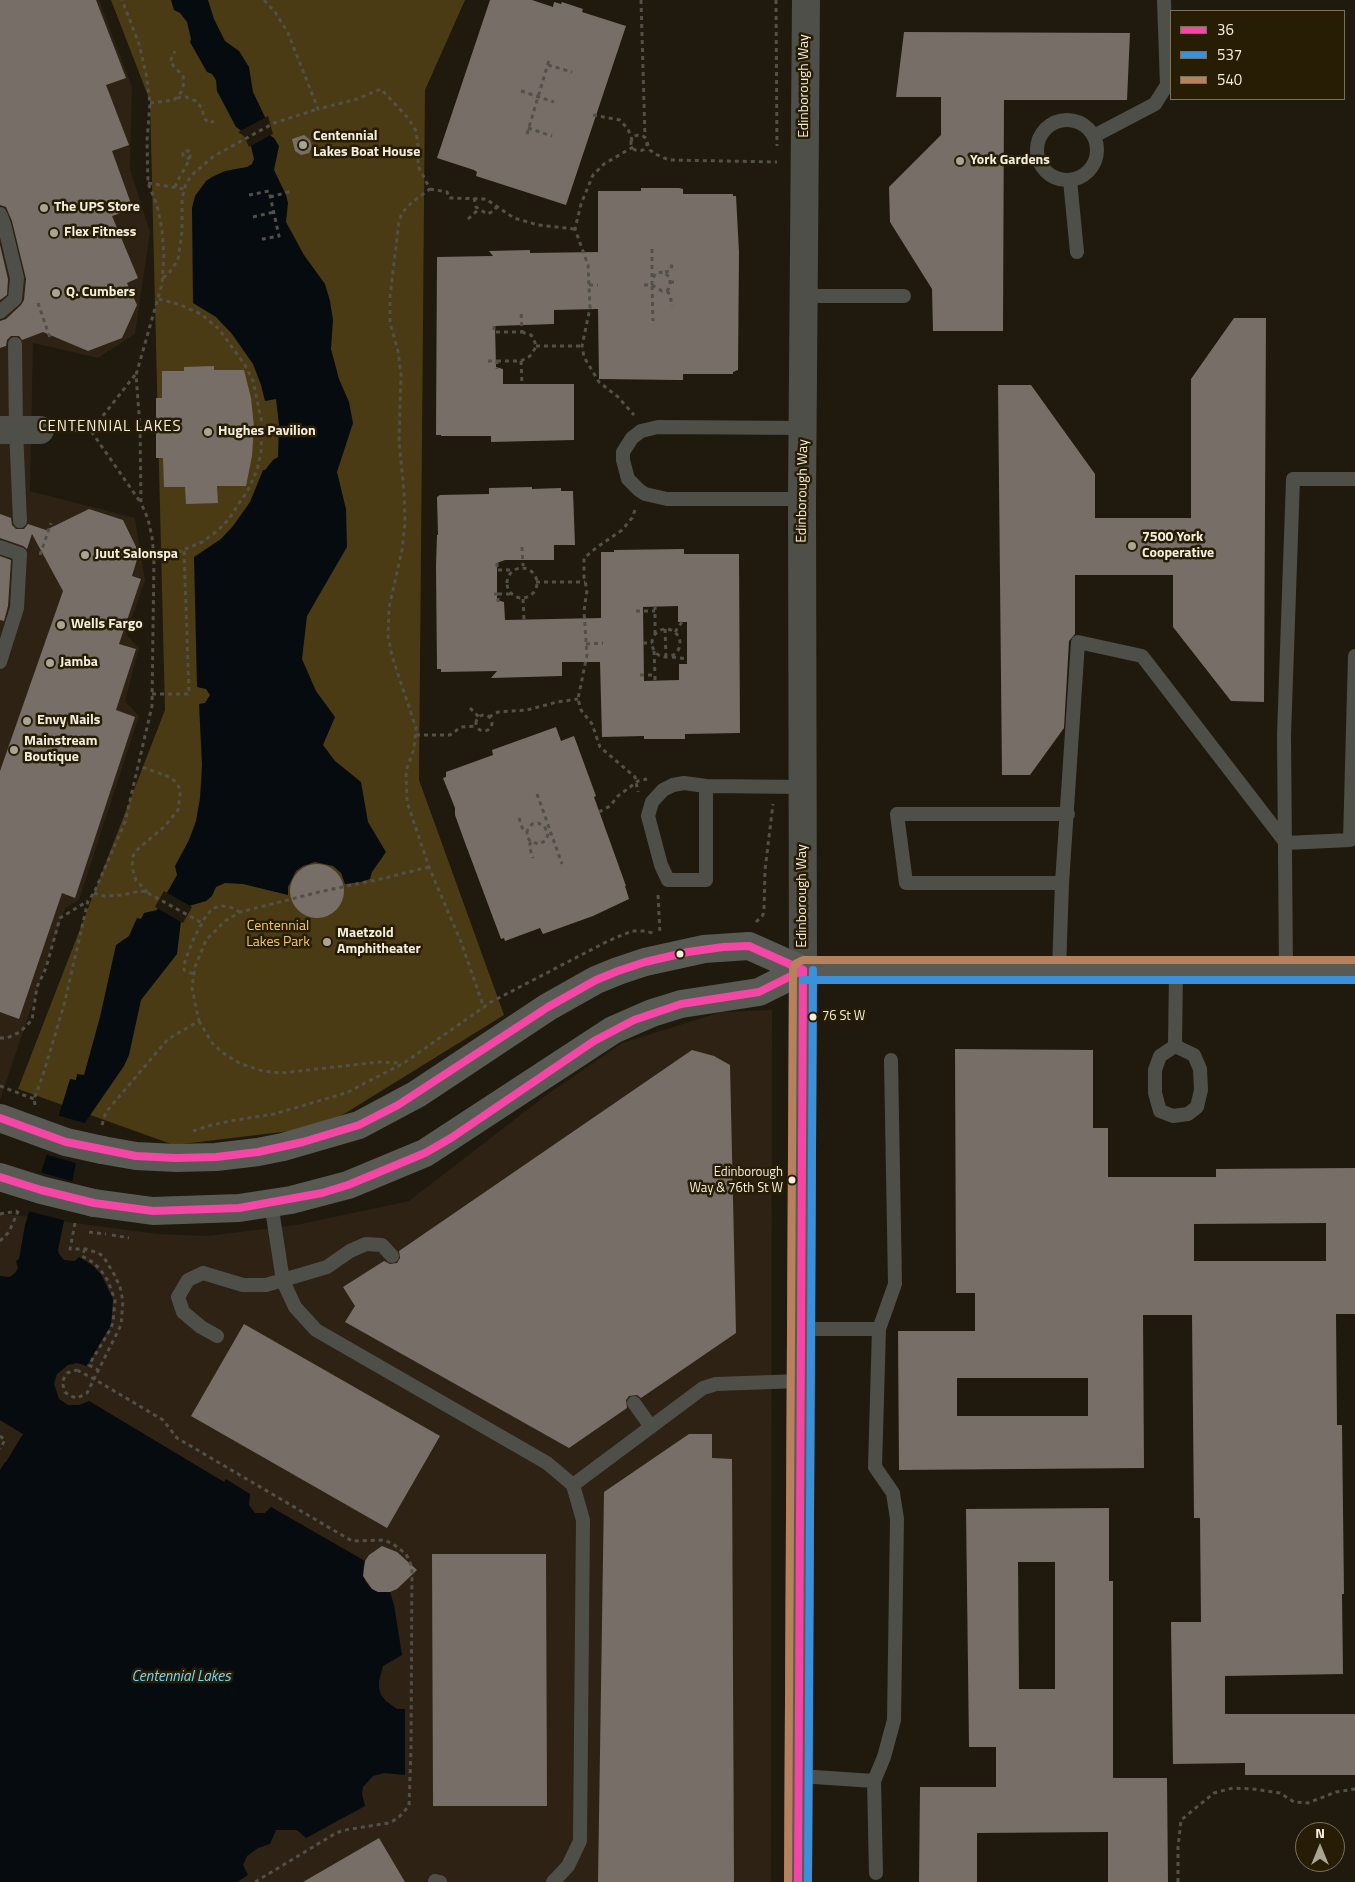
<!DOCTYPE html>
<style>
body{margin:0}
#map{position:relative;width:1355px;height:1882px;overflow:hidden;background:#1f1a0d;font-family:"Titillium Web",sans-serif}
canvas{display:block}
.legend{position:absolute;left:1170px;top:10px;width:175px;height:90px;box-sizing:border-box;background:#271d05;border:1px solid #79715c;margin:0;padding:6px 9px;list-style:none;font-size:15px;color:#f4eedf}
.legend li{display:flex;align-items:center;gap:10px;height:25px}
.legend b{width:25px;border:1px solid #79715c}
.north{position:absolute;left:1295px;top:1822px;width:50px;height:50px;box-sizing:border-box;background:#271d05;border:1px solid #79715c;border-radius:50%;rotate:0deg;font-size:14px;font-weight:700;line-height:20px;text-align:center;color:#f4eedf}
.north::after{content:'';display:block;margin:auto;width:18px;height:22px;background:#a9a496;clip-path:polygon(50% 0,100% 100%,50% 72%,0 100%)}
</style>
<div id="map">
<canvas width="1355" height="1882"></canvas>
<ul class="legend">
<li><b style="height:6px;background:#f346a5"></b>36</li>
<li><b style="height:6px;background:#3a90db"></b>537</li>
<li><b style="height:6px;background:#b6815c"></b>540</li>
</ul>
<div class="north">N</div>
</div>
<script>
const context = document.querySelector('canvas').getContext('2d');
context.lineJoin = 'round';
function paint(path, color) { context.fillStyle = color; context.fill(path, 'evenodd'); }
const poly = rows => new Path2D(rows.map(r => 'M' + r).join(''));
function trace(path, color, width, dash) { context.strokeStyle = color; context.lineWidth = width; context.lineCap = dash ? 'butt' : 'round'; context.setLineDash(dash || []); context.stroke(path); }
function write(font, color, halo, rows, align = 'center') {
  context.font = font + ' "Titillium Web",sans-serif'; context.lineWidth = 5; context.setLineDash([]); context.textBaseline = 'middle'; context.strokeStyle = halo; context.fillStyle = color; for (const [text, x, y, turn = 0] of rows) {
    context.save(); context.translate(x, y); context.rotate((+turn || 0) * Math.PI / 180); context.textAlign = isNaN(turn) ? turn : align; if (halo) context.strokeText(text, 0, 0); context.fillText(text, 0, 0); context.restore();
  }
}
paint(poly([
 [0,0,99,0,132,87,130,169,150,232,135,334,98,358,33,343,30,491,135,518,145,581,126,634,139,648,125,701,139,716,79,900,65,908,0,1100],
 [772,1010,771,1882,0,1882,0,1213,158,1234,207,1236,296,1225,409,1201,545,1096,622,1043,721,1012]
]), '#2d2214');
paint(poly([
 [111,0,465,0,425,90,419,780,504,1015,323,1127,174,1145,18,1089,165,710,150,101]
]), '#4b3b15');
paint(poly([
 [171,0,208,0,214,19,225,41,239,51,249,67,253,92,265,117,271,136,274,138,279,146,274,170,286,195,288,203,286,222,304,255,325,284,330,301,333,320,331,349,339,379,349,402,353,423,337,472,346,509,347,547,307,616,302,659,316,691,335,717,323,745,335,761,361,782,368,822,386,852,372,872,370,879,361,882,345,884,341,873,333,866,315,862,303,866,296,871,288,887,288,895,243,884,225,883,216,887,212,896,206,901,189,906,181,921,177,954,141,1000,129,1055,124,1066,84,1124,58,1250,59,1254,64,1260,75,1261,79,1257,92,1265,101,1274,113,1299,111,1325,87,1366,77,1363,68,1365,57,1374,54,1384,59,1399,68,1405,79,1405,89,1401,224,1482,226,1479,250,1494,249,1505,255,1513,265,1513,271,1507,365,1561,363,1569,365,1581,370,1587,378,1592,390,1592,394,1605,402,1655,383,1666,379,1681,379,1688,381,1695,386,1701,397,1709,405,1709,405,1775,384,1773,373,1776,363,1787,362,1794,365,1806,306,1838,297,1830,276,1830,270,1844,258,1848,247,1856,243,1865,248,1875,237,1882,0,1882,0,1470,5,1462,6,1462,23,1434,0,1420,0,1276,10,1277,16,1272,18,1268,16,1261,19,1259,25,1225,70,1079,76,1080,77,1074,84,1075,100,1017,116,945,129,936,137,918,141,919,144,913,157,910,177,875,175,866,189,840,196,821,200,798,202,765,199,704,205,703,210,695,206,689,197,687,194,557,221,539,233,526,250,502,263,470,265,470,273,460,278,457,279,425,276,399,265,401,261,385,253,364,232,334,216,317,193,303,192,208,195,196,206,181,212,177,225,171,247,167,252,164,254,159,250,142,246,134,236,127,217,91,216,80,212,74,207,72,190,42,191,39,187,22,180,13,174,10]
]), '#050b0e');
paint(poly([
 [268,116,273,134,249,147,244,136,238,132],
 [164,891,192,907,183,923,155,907],
 [57,1115,88,1124,79,1164,44,1154],
 [39,1172,75,1182,67,1221,27,1211]
]), '#1f1a0d');
paint(poly([
 [0,0,96,0,126,78,106,85,129,145,112,151,133,209,112,216,138,278,127,283,137,305,122,338,88,351,43,332,22,340,19,336,11,336,7,340,6,346,0,348,0,321,6,319,21,305,24,300,26,279,12,221,6,207,0,205],
 [490,0,532,0,553,7,554,2,561,4,562,2,583,9,582,12,626,26,566,205,476,176,477,172,474,170,437,158],
 [904,32,1130,33,1127,100,1004,100,1003,331,933,331,932,289,890,222,889,187,941,135,941,97,896,97],
 [304,135,310,140,312,147,309,153,301,155,295,151,292,139],
 [641,188,679,188,683,189,683,194,733,194,733,196,736,196,739,252,738,370,733,372,733,374,683,374,683,380,679,380,599,379,598,309,554,310,554,324,495,326,496,367,503,369,503,384,574,384,574,440,491,442,491,436,441,436,441,435,436,435,437,257,493,256,489,251,530,250,530,253,598,252,598,191,641,191],
 [0,245,8,279,7,295,0,300],
 [1234,318,1266,318,1264,702,1231,701,1173,627,1173,575,1075,575,1075,634,1069,641,1064,728,1030,775,1002,775,998,385,1031,385,1095,474,1095,518,1191,518,1191,379],
 [214,366,214,370,244,370,251,398,254,427,252,456,246,486,217,486,218,503,186,504,185,487,164,487,163,458,156,458,156,398,162,398,162,371,184,371,184,367],
 [532,487,532,489,561,488,561,491,573,491,575,545,554,545,554,560,505,560,497,563,497,600,504,602,505,620,601,618,601,552,614,552,614,550,684,549,684,554,739,554,740,733,685,734,685,739,644,739,644,736,602,737,600,662,562,662,562,676,491,678,497,671,441,672,441,669,437,669,436,566,437,535,438,535,437,497,440,495,489,494,489,488],
 [678,606,678,622,687,622,687,664,679,664,679,680,644,681,643,607],
 [89,509,123,520,139,553,132,576,141,579,119,644,136,649,116,710,135,717,75,898,62,893,19,1019,0,1012,0,771,63,591,32,534,27,549,23,546,0,538,0,514,11,518,12,525,16,529,24,529,28,524,46,530],
 [0,556,11,560,8,606,4,621,0,620],
 [556,727,561,741,574,736,596,796,594,797,626,886,625,886,629,899,593,916,543,934,540,928,505,941,504,938,501,939,464,840,455,815,455,808,443,778,446,777,446,772,493,755,492,750],
 '290 891a27 27 0 1 1 54 0a27 27 0 1 1-54 0Z',
 [955,1049,1093,1050,1093,1128,1108,1128,1108,1177,1216,1177,1216,1169,1355,1168,1355,1314,1336,1314,1337,1425,1342,1425,1344,1594,1342,1594,1343,1674,1225,1676,1225,1714,1355,1714,1355,1775,1245,1775,1245,1763,1173,1764,1171,1622,1201,1622,1200,1518,1194,1518,1192,1315,1143,1315,1144,1468,899,1470,898,1331,975,1331,975,1293,956,1293],
 [1326,1223,1326,1261,1194,1261,1194,1224],
 [957,1378,1088,1378,1088,1416,957,1416],
 [692,1050,714,1056,730,1065,736,1333,641,1398,637,1395,629,1396,626,1400,627,1408,569,1448,345,1322,355,1306,343,1287,384,1261,390,1264,397,1263,400,1258,399,1251],
 [244,1324,440,1436,387,1528,191,1416],
 [689,1434,712,1434,712,1458,732,1459,734,1882,598,1882,604,1492],
 [1109,1508,1109,1581,1113,1581,1113,1778,1167,1778,1168,1882,1108,1882,1108,1832,977,1833,977,1882,919,1882,920,1787,996,1787,996,1747,969,1747,966,1509],
 [1018,1562,1055,1562,1055,1689,1019,1689],
 [382,1546,397,1552,417,1570,397,1589,390,1592,378,1592,372,1589,363,1576,365,1561,369,1555],
 [432,1554,546,1554,547,1806,433,1806],
 [379,1838,405,1882,303,1882]
]), '#776f67');
trace(poly([
 [264,0,275,12,288,33,318,109,357,99,381,89,408,118,416,131,418,146,418,166,430,189,412,202,402,213,399,221,390,297,390,323,398,351,401,375,399,441,404,491,405,523,402,550,389,608,388,636,392,656,416,728,414,749,406,771,407,802,429,867,461,942,484,1008],
 [641,0,645,137],
 [776,0,777,146],
 [548,65,572,72],
 [521,91,554,102],
 [177,98,186,97,196,101,202,108,204,118,209,123,214,121],
 [150,103,174,100,181,92,184,83,183,76,170,62,175,51],
 [593,115,620,120,628,129,632,140],
 [528,128,552,136],
 [527,134,549,60],
 '631 143a8 8 0 1 1 16 0a8 8 0 1 1-16 0Z',
 [647,142,650,150,655,154,669,160,777,162],
 [633,147,604,164,593,175,581,204,575,229,588,265,590,308,582,346,584,357,599,382,618,397,634,415],
 [148,183,184,189],
 [175,187,178,180,190,159,190,151,183,151,183,156,190,159],
 [430,189,447,192,449,198,486,199,514,218,538,225,575,229],
 [249,195,269,191,279,236,258,240],
 [270,197,292,191],
 [474,198,476,207,487,214,494,211,497,206],
 [253,217,274,212],
 [468,219,479,209],
 [665,272,670,271,673,262],
 [163,278,169,273,178,260,182,231,182,198,186,183,194,173,214,156,274,123,318,109],
 [670,282,678,282],
 [589,285,598,285],
 [644,285,652,285,652,247],
 [652,285,662,291,665,291,668,290,670,283,670,278,664,272,656,273,653,278],
 [652,286,653,321],
 [667,291,670,295,672,306],
 [38,303,50,338],
 [494,326,494,332,522,332,521,310],
 [536,346,582,346],
 [488,361,497,361,497,369],
 [497,361,521,361,522,384],
 [521,361,530,356,536,347,534,339,531,335,522,332],
 [135,375,91,431,141,503],
 [64,430,91,431],
 [635,510,632,518,622,530,596,548,584,558,584,577,587,590,584,611,587,655,578,699,581,710,592,724,600,747,635,777,638,792],
 [522,547,523,566],
 [40,555,51,523],
 [154,557,176,553,202,542,216,532,228,520,248,490,257,470,261,453,262,423,253,381,245,365,219,329,201,314,178,304,159,299],
 [497,563,497,570,512,570],
 '507 583a15 15 0 1 1 30 0a15 15 0 1 1-30 0Z',
 [536,582,585,582],
 [494,594,498,594,498,605],
 [498,594,510,594],
 [523,599,524,619],
 [655,606,655,633],
 [636,611,655,611],
 '652 643a14 14 0 1 1 28 0a14 14 0 1 1-28 0Z',
 [665,629,666,657],
 [675,632,682,622],
 [643,643,652,643],
 [586,644,603,643],
 [654,651,655,675],
 [672,657,687,659],
 [640,675,655,675,655,681],
 [152,694,189,694,184,550],
 [470,708,479,717],
 '476 723a8 8 0 1 1 16 0a8 8 0 1 1-16 0Z',
 [489,717,498,712,527,710,557,702,578,699],
 [416,735,450,735,461,727,477,726],
 [537,794,562,864],
 [599,812,610,806,618,796,638,781,647,779],
 [519,818,523,830,527,831,527,837,531,842,540,844,546,840,548,834,544,826,538,823,532,824,527,831],
 [531,842,529,846,533,858],
 [94,893,104,896,122,895,141,891,148,893,136,880,132,867,133,856,138,849,165,826,178,810,180,794,180,789,175,781,167,776,139,766],
 [148,893,202,923],
 [658,895,660,933],
 [756,922,763,915,764,909,765,870,773,804],
 [193,974,184,970,185,961,194,938,206,916,213,908,222,906,230,907,240,912],
 [199,1021,212,1043,223,1053,241,1064,263,1071,281,1073,379,1062,402,1063],
 [0,1038,7,1038,20,1032,32,1020,37,987,46,968,60,918,88,901],
 [0,1086,34,1099],
 [35,1105,34,1099,43,1075,64,1005,88,901,94,893,125,822,152,706,154,557,152,537,148,519,141,503,140,427,136,375,162,284,164,255,162,230,157,205,148,183,147,141,150,103,146,74,139,44,122,0],
 [102,1125,106,1112,168,1039,199,1021,192,988,195,967,206,940,225,921,240,912,319,892,385,878,429,867],
 [193,1131,208,1126,230,1121,274,1114,346,1093,404,1063,491,1002,608,941,632,931,645,931,653,933],
 [0,1214,17,1211],
 [75,1223,70,1249,86,1249,98,1253,103,1256,114,1274,120,1287,123,1301,121,1325,94,1379,163,1420,177,1438,352,1541,384,1540,393,1544,406,1554,412,1567,411,1749,409,1806,398,1818,389,1823,345,1830,336,1833,255,1882],
 [89,1232,106,1234],
 [112,1235,129,1238],
 [0,1241,9,1232,19,1209],
 [85,1249,82,1256,94,1263,102,1272,108,1281,115,1300,113,1323,110,1330,89,1365,98,1370],
 [77,1370,94,1379,87,1393,77,1398,70,1396,65,1392,62,1382,67,1373,77,1370],
 [0,1436,5,1440,0,1449],
 [1178,1882,1178,1847,1181,1820,1214,1793,1233,1788,1253,1789,1280,1793,1294,1802,1308,1803,1336,1792,1355,1789]
]), '#525049', 3, [4, 4]);
trace(poly([
 '1037 150a30 30 0 1 1 60 0a30 30 0 1 1-60 0Z',
 [1094,136,1155,104,1167,85,1164,0],
 [1070,180,1077,252],
 [0,214,4,224,17,278,15,299,0,312],
 [805,296,904,296],
 [15,344,16,430,20,521],
 [802,499,667,499,645,494,639,490,628,479,623,460,623,452,632,438,641,431,658,427,804,428],
 [0,547,20,554,17,608,0,662],
 [706,786,706,880,668,880,661,865,648,816,652,802,663,790,673,785,684,783,706,786,802,787],
 [1286,843,1350,840,1355,656],
 [1062,883,1078,642,1142,656,1286,843],
 [1059,970,1062,883,906,883,897,814,1068,814],
 [1286,970,1284,735,1293,479,1355,479],
 [1175,1046,1194,1055,1200,1069,1201,1090,1197,1107,1188,1114,1173,1116,1160,1111,1155,1093,1155,1070,1160,1056,1175,1046,1176,970],
 [271,1203,283,1281,295,1307,316,1330,547,1463,573,1485,583,1520,580,1841,568,1866,553,1882],
 [800,1329,879,1329],
 [217,1336,201,1327,183,1312,178,1297,188,1280,203,1273,243,1285,266,1285,327,1267,350,1251,366,1244,382,1245,392,1256],
 [634,1403,651,1427],
 [573,1485,703,1388,716,1384,800,1381],
 [799,1776,874,1781,884,1757,894,1720,897,1519,893,1493,875,1467,879,1329,895,1284,891,1060],
 [874,1781,876,1873],
 [435,1881,440,1882]
]), '#4f4f49', 14);
trace(poly([
 [0,430,40,430],
 [803,970,802,499,806,0]
]), '#4f4f49', 28);
trace(poly([
 [102,1150,136,1156,176,1158,216,1157,258,1152,283,1147,359,1125,417,1094,548,1007,596,980,618,971,645,962,704,949,749,946,803,970,1355,970],
 [94,1203,153,1211,239,1208,291,1200,348,1185,425,1153,613,1030,652,1013,681,1004,759,992,803,970],
 [798,1882,803,970]
]), '#5a5a54', 28);
trace(poly([
 [0,1118,66,1142,102,1150],
 [0,1177,41,1190,94,1203]
]), '#5a5a54', 28);
trace(poly([
 [0,1118,66,1142,136,1156,176,1158,216,1157,258,1152,303,1142,359,1125,398,1105,548,1007,596,980,618,971,645,962,688,952,723,947,749,946,803,970],
 [0,1177,41,1190,94,1203,153,1211,239,1208,322,1193,348,1185,425,1153,451,1138,594,1041,634,1020,681,1004,759,992,803,970],
 [798,1882,803,970]
]), '#f346a5', 8);
trace(poly([
 [803,980,1355,980],
 [808,1882,813,970]
]), '#3a90db', 8);
trace(poly([
 [788,1882,793,970,795,964,803,960,1355,960]
]), '#b6815c', 8);
for (const [x, y, r, color] of [
 [303,145,5,"#a9a496"],
 [960,161,5,"#a9a496"],
 [44,208,5,"#a9a496"],
 [54,233,5,"#a9a496"],
 [56,293,5,"#a9a496"],
 [208,432,5,"#a9a496"],
 [1132,546,5,"#a9a496"],
 [85,555,5,"#a9a496"],
 [61,625,5,"#a9a496"],
 [50,663,5,"#a9a496"],
 [27,721,5,"#a9a496"],
 [14,750,5,"#a9a496"],
 [327,942,5,"#a9a496"],
 [680,954,4.5,"#f4eedf"],
 [813,1017,4.5,"#f4eedf"],
 [792,1180,4.5,"#f4eedf"]
]) { const dot = new Path2D(); dot.arc(x, y, r, 0, 2 * Math.PI); context.fillStyle = color; context.fill(dot); trace(dot, '#271d05', 2); }
write('13px', '#f4eedf', '#271d05', [
 ["76 St W",822,1017],
 ["Edinborough",783,1173,"right"],
 ["Way & 76th St W",783,1189,"right"]
], 'left');
write('14px', '#f4eedf', '#271d05', [
 ["Edinborough Way",805,86,-90],
 ["Edinborough Way",803,491,-89],
 ["Edinborough Way",803,896,-90]
]);
write('bold 14px', '#f4eedf', '#271d05', [
 ["Centennial",313,137],
 ["Lakes Boat House",313,153],
 ["York Gardens",970,161],
 ["The UPS Store",54,208],
 ["Flex Fitness",64,233],
 ["Q. Cumbers",66,293],
 ["Hughes Pavilion",218,432],
 ["7500 York",1142,538],
 ["Cooperative",1142,554],
 ["Juut Salonspa",95,555],
 ["Wells Fargo",71,625],
 ["Jamba",60,663],
 ["Envy Nails",37,721],
 ["Mainstream",24,742],
 ["Boutique",24,758],
 ["Maetzold",337,934],
 ["Amphitheater",337,950]
], 'left');
write('14px', '#f4c762', '#271d05', [
 ["Centennial",278,927],
 ["Lakes Park",278,943]
]);
context.letterSpacing = '1px';
write('15px', '#f4eedf', '#271d05', [
 ["CENTENNIAL LAKES",110,427]
]);
context.letterSpacing = '0px';
write('italic 15px', '#76d7f9', '#271d05', [
 ["Centennial Lakes",181,1677]
]);
</script>
